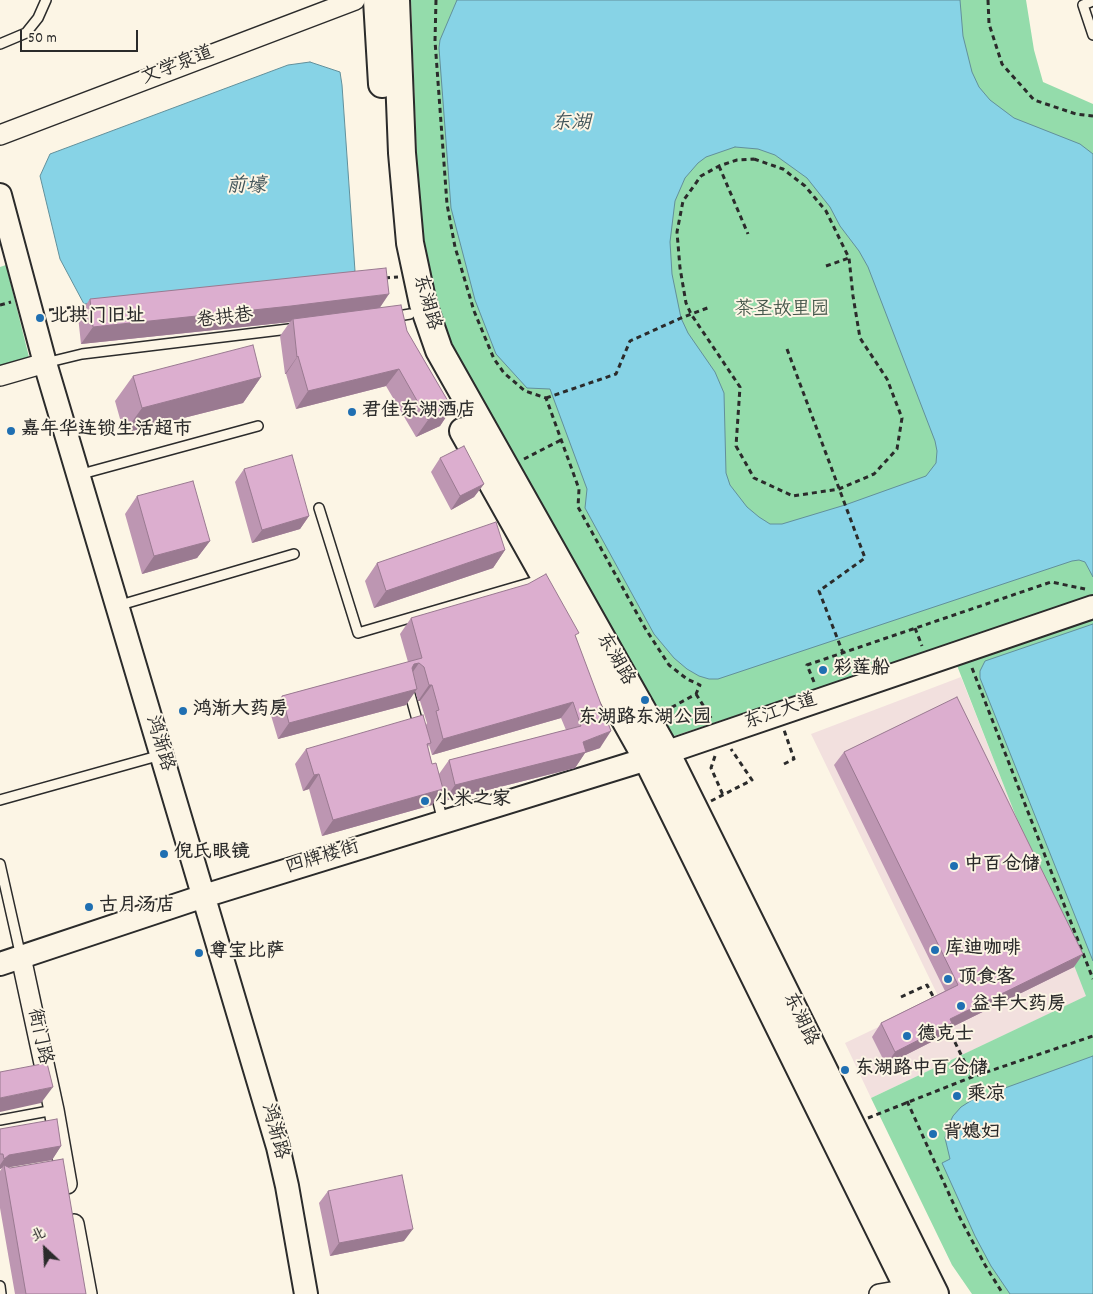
<!DOCTYPE html>
<meta charset="utf-8">
<style>
body{margin:0}
#map{position:relative;width:1093px;height:1294px;overflow:hidden;background:#fcf5e5;font-family:Dekko,"LXGW WenKai TC",sans-serif}
canvas{display:block}
.north{position:absolute;left:20px;top:1224px;width:50px;height:50px;-webkit-text-stroke:4px #fcf5e5;paint-order:stroke;rotate:335deg;font-size:14px;font-weight:700;line-height:20px;text-align:center;color:#2b2b2b}
.north::after{content:'';display:block;margin:auto;width:18px;height:22px;background:#2b2b2b;clip-path:polygon(50% 0,100% 100%,50% 72%,0 100%)}
.scale{position:absolute;left:20px;top:30px;width:118px;height:22px;box-sizing:border-box;border:2px solid #2b2b2b;border-top:0;padding-left:6px;font-size:15px;line-height:18px;white-space:nowrap;color:#2b2b2b;-webkit-text-stroke:4px #fcf5e5;paint-order:stroke}
</style>
<div id="map">
<canvas width="1093" height="1294"></canvas>
<div class="north">北</div>
<div class="scale">50 m</div>
</div>
<script>
const context = document.querySelector('canvas').getContext('2d');
context.lineJoin = 'round';
function paint(path, color) { context.fillStyle = color; context.fill(path, 'evenodd'); }
const poly = rows => new Path2D(rows.map(r => 'M' + r).join(''));
function trace(path, color, width, dash) { context.strokeStyle = color; context.lineWidth = width; context.lineCap = dash ? 'butt' : 'round'; context.setLineDash(dash || []); context.stroke(path); }
function write(font, color, halo, rows, align = 'center') {
  context.font = font + ' Dekko,"LXGW WenKai TC",sans-serif'; context.lineWidth = 4; context.setLineDash([]); context.textBaseline = 'middle'; context.strokeStyle = halo; context.fillStyle = color; for (const [text, x, y, turn = 0] of rows) {
    context.save(); context.translate(x, y); context.rotate((+turn || 0) * Math.PI / 180); context.textAlign = isNaN(turn) ? turn : align; if (halo) context.strokeText(text, 0, 0); context.fillText(text, 0, 0); context.restore();
  }
}
paint(poly([
 [961,677,1087,996,871,1098,845,1043,939,998,811,734]
]), '#f2e0de');
paint(poly([
 [411,0,1026,0,1034,50,1043,82,1093,104,1093,1294,972,1294,952,1265,871,1098,1086,996,949,645,671,737,450,358,420,242],
 [6,265,30,361,0,370,0,267]
]), '#94dcab');
const water = poly([
 [457,0,960,0,963,36,972,72,979,87,990,100,1014,118,1080,144,1093,154,1093,577,1085,562,1079,560,1072,561,718,679,709,679,699,676,687,669,674,658,654,634,585,508,587,489,550,389,527,388,496,354,475,300,451,208,439,48,440,40,457,0],
 [735,147,758,149,775,155,807,178,830,207,840,226,859,251,868,267,935,441,937,451,936,463,926,476,845,505,782,524,770,524,759,517,747,507,730,485,726,473,724,393,715,372,688,333,681,318,672,274,670,242,675,201,685,178,698,163,706,157,735,147],
 [310,62,340,72,342,85,355,271,333,282,84,304,60,259,40,176,50,154,288,65,310,62],
 [1093,624,1093,961,980,678,980,671,985,661,1093,624],
 [1093,1056,1093,1294,1010,1294,991,1266,975,1236,942,1163,950,1159,945,1138,948,1126,953,1116,961,1107,972,1100,1093,1056]
]);
paint(water, '#87d3e6');
trace(water, '#62909b', 1);
const service = poly([
 [1093,1,1083,5,1093,35],
 [0,44,26,33,38,18,46,0],
 [392,317,410,314],
 [45,363,82,354,297,328],
 [78,475,258,426],
 [319,508,358,633,543,579],
 [117,606,294,554],
 [408,687,419,727],
 [434,786,443,822],
 [0,800,161,755],
 [0,864,21,957],
 [0,1120,54,1110],
 [0,1286,1,1294]
]);
const minor = poly([
 [0,135,355,0],
 [0,376,45,363],
 [21,957,54,1110,67,1184],
 [74,1224,87,1294],
 [879,1294,908,1289]
]);
const tertiary = poly([
 [0,195,45,363,278,1147,287,1186,306,1294],
 [0,964,204,896,647,759,1093,607]
]);
const secondary = poly([
 [377,0,382,84],
 [396,0,402,153,410,243,423,304,439,350,666,752,935,1294],
 [463,431,647,759,911,1294]
]);
trace(service, '#2b2b2b', 12);
trace(minor, '#2b2b2b', 22);
trace(tertiary, '#2b2b2b', 26);
trace(secondary, '#2b2b2b', 30);
trace(poly([
 [436,0,435,41,447,204,455,247,474,311,494,359,504,373,525,391,546,398,579,489,578,507,645,628,669,665,687,679,700,685,696,694,665,711],
 [988,0,989,24,1002,64,1034,100,1076,114,1093,116],
 [754,159,783,169,805,186,826,211,849,258,853,296,860,338,887,379,902,418,897,449,874,474,839,489,793,496,754,478,736,446,740,387,691,314,686,303,680,268,677,232,683,201,701,176,719,166,737,160,754,159],
 [719,166,748,234],
 [826,266,849,258],
 [385,278,398,277],
 [0,305,11,302],
 [49,310,87,306],
 [787,349,865,558,819,591,843,653],
 [546,398,616,374,630,341,681,318,710,307],
 [524,459,561,440],
 [915,628,922,646],
 [972,668,1093,979],
 [814,682,807,665,1051,582,1085,589],
 [696,694,711,718],
 [715,756,711,768,723,795],
 [784,764,794,759,784,730],
 [711,801,752,780,731,749],
 [901,997,927,985,935,1000],
 [947,1026,972,1077],
 [907,1101,959,1216,985,1265,1003,1294],
 [868,1118,972,1077,1093,1036]
]), '#2b2b2b', 3, [5, 4]);
trace(service, '#fcf5e5', 9);
trace(minor, '#fcf5e5', 19);
trace(tertiary, '#fcf5e5', 22);
trace(secondary, '#fcf5e5', 26);
paint(poly([
 [90,299,379,308,407,331,452,408,440,426,416,437,386,386,296,409,286,374,285,374,280,336,290,322,81,344,78,316],
 [133,376,261,377,243,403,124,433,115,401],
 [440,458,484,484,474,497,451,510,431,472],
 [244,469,309,516,300,529,252,543,235,482],
 [137,496,210,541,197,558,142,574,125,514],
 [505,550,493,568,374,608,365,581,377,563],
 [411,618,576,637,600,748,585,753,575,768,444,801,441,791,432,805,322,836,309,789,303,791,295,764,306,749,426,725,427,723,420,701,418,701,415,691,406,705,278,739,270,712,282,696,408,662,400,634],
 [561,718,566,730,449,760,439,774,432,764,428,747,429,745,432,755],
 [844,752,1074,967,948,1029,943,1036,886,1065,872,1037,881,1023,945,991,834,765],
 [0,1129,61,1146,52,1160,8,1167,86,1294,15,1294,0,1208,0,1171,2,1168,0,1169],
 [328,1191,404,1241,330,1256,319,1203]
]), '#bd96b2');
paint(poly([
 [389,294,377,312,293,319,290,322,81,344,93,327],
 [298,356,286,374,285,374,297,357],
 [399,369,386,386,296,409,308,391],
 [261,377,243,403,124,433,142,408],
 [452,408,440,426,416,437,428,420],
 [484,484,474,497,451,510,460,496],
 [309,516,300,529,252,543,262,530],
 [210,541,197,558,142,574,154,556],
 [505,550,493,568,374,608,386,591],
 [419,663,408,679,403,680,414,664],
 [429,685,432,685,420,701,418,701],
 [417,689,406,705,278,739,289,723],
 [573,702,561,718,432,755,443,739],
 [611,731,600,748,585,753,575,768,444,801,455,785,583,742],
 [319,774,309,789,303,791,314,775],
 [443,789,432,805,322,836,333,820],
 [1083,954,1074,967,948,1029,943,1036,886,1065,895,1052,950,1019],
 [53,1087,41,1103,0,1112,0,1098],
 [61,1146,52,1160,5,1168,4,1165,2,1168,0,1169,0,1165,4,1159,9,1155],
 [413,1229,404,1241,330,1256,339,1243]
]), '#9a7a91');
const building = poly([
 [386,268,389,294,291,306,93,327,90,299,386,268],
 [401,305,407,331,452,408,428,420,399,369,308,391,298,356,297,357,293,319,401,305],
 [253,345,261,377,142,408,133,376,253,345],
 [464,446,484,484,460,496,440,458,464,446],
 [292,455,309,516,262,530,244,469,292,455],
 [193,481,210,541,154,556,137,496,193,481],
 [496,522,505,550,386,591,377,563,496,522],
 [546,574,579,633,575,635,611,731,583,742,586,752,455,785,449,760,581,726,573,702,443,739,436,711,439,710,432,685,429,685,424,667,419,663,414,664,412,668,417,689,289,723,282,696,422,658,411,618,528,584,546,574],
 [957,697,1083,954,950,1019,952,1023,895,1052,881,1023,958,985,844,752,957,697],
 [423,715,431,743,427,744,432,764,436,763,443,789,333,820,319,774,314,775,306,749,423,715],
 [47,1063,53,1087,0,1098,0,1072,47,1063],
 [57,1119,61,1146,9,1155,4,1159,3,1154,0,1154,0,1129,57,1119],
 [63,1159,86,1294,26,1294,4,1165,10,1168,63,1159],
 [402,1175,413,1229,339,1243,328,1191,402,1175]
]);
paint(building, '#dcaecf');
trace(building, '#9a7a91', 1);
for (const [x, y, r, color] of [
 [40,318,5,"#1f6fb2"],
 [352,412,5,"#1f6fb2"],
 [11,431,5,"#1f6fb2"],
 [823,670,5,"#1f6fb2"],
 [645,700,5,"#1f6fb2"],
 [183,711,5,"#1f6fb2"],
 [425,801,5,"#1f6fb2"],
 [164,854,5,"#1f6fb2"],
 [954,866,5,"#1f6fb2"],
 [89,907,5,"#1f6fb2"],
 [935,950,5,"#1f6fb2"],
 [199,953,5,"#1f6fb2"],
 [948,979,5,"#1f6fb2"],
 [961,1006,5,"#1f6fb2"],
 [907,1036,5,"#1f6fb2"],
 [845,1070,5,"#1f6fb2"],
 [957,1096,5,"#1f6fb2"],
 [933,1134,5,"#1f6fb2"]
]) { const dot = new Path2D(); dot.arc(x, y, r, 0, 2 * Math.PI); context.fillStyle = color; context.fill(dot); trace(dot, '#fcf5e5', 2); }
write('19px', '#2b2b2b', '#fcf5e5', [
 ["文学泉道",178,67,-21],
 ["东湖路",425,303,74],
 ["卷拱巷",225,320,-7],
 ["东湖路",614,660,60],
 ["东江大道",781,713,-19],
 ["鸿渐路",158,744,73],
 ["四牌楼街",323,859,-17],
 ["东湖路",799,1020,64],
 ["衙门路",38,1037,78],
 ["鸿渐路",273,1132,75]
]);
write('19px', '#45574b', '#fcf5e5', [
 ["茶圣故里园",782,311]
]);
write('bold 19px', '#2b2b2b', '#fcf5e5', [
 ["北拱门旧址",50,318],
 ["君佳东湖酒店",362,412],
 ["嘉年华连锁生活超市",21,431],
 ["彩莲船",833,670],
 ["鸿渐大药房",193,711],
 ["东湖路东湖公园",645,719,"center"],
 ["小米之家",435,801],
 ["倪氏眼镜",174,854],
 ["中百仓储",964,866],
 ["古月汤店",99,907],
 ["库迪咖啡",945,950],
 ["尊宝比萨",209,953],
 ["顶食客",958,979],
 ["益丰大药房",971,1006],
 ["德克士",917,1036],
 ["东湖路中百仓储",855,1070],
 ["乘凉",967,1096],
 ["背媳妇",943,1134]
], 'left');
write('italic 20px', '#42555a', '#fcf5e5', [
 ["东湖",571,125],
 ["前壕",246,188]
]);
</script>
